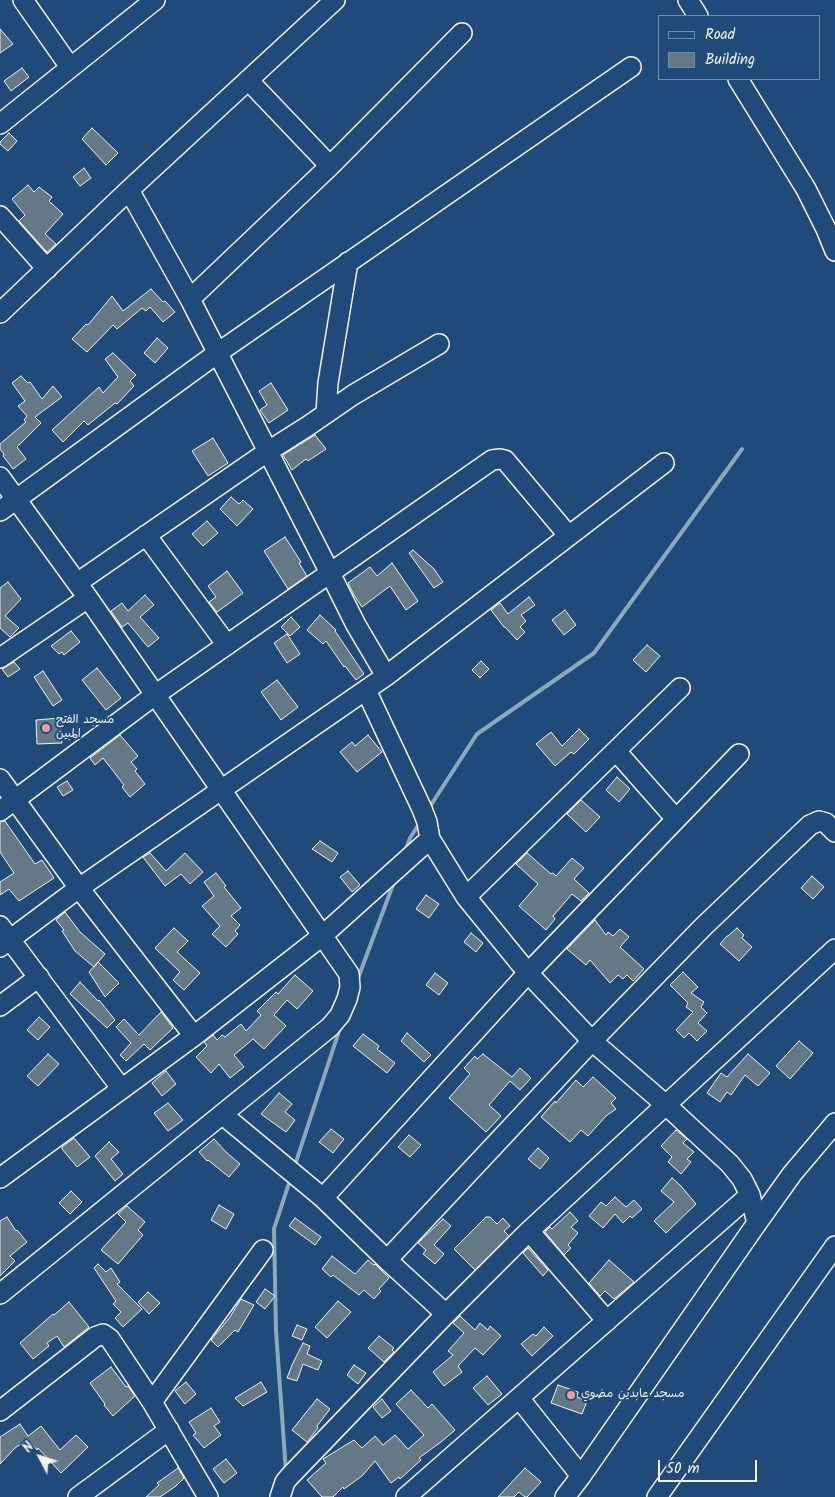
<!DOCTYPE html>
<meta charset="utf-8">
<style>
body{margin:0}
#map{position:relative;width:835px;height:1497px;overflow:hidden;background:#1f4a7a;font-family:Kalam,sans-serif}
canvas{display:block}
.legend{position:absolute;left:658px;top:15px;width:162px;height:65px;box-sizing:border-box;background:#1f4a7a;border:1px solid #748da6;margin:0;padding:6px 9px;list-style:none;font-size:15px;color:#f4f1e8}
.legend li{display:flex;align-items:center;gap:10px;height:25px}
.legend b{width:25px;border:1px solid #748da6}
.north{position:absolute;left:15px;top:1432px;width:50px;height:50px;-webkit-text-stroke:4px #1f4a7a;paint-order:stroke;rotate:310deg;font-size:14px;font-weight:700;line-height:20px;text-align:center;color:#f4f1e8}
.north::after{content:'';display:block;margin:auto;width:18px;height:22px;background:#f4f1e8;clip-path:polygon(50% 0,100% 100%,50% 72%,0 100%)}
.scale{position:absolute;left:658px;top:1460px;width:99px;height:22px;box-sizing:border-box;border:2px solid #f4f1e8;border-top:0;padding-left:6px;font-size:15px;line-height:18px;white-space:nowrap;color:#f4f1e8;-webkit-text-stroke:4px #1f4a7a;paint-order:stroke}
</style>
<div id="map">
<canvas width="835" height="1497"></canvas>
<ul class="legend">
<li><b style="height:6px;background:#1f4a7a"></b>Road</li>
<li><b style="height:14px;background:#657886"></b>Building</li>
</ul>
<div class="north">N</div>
<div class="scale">50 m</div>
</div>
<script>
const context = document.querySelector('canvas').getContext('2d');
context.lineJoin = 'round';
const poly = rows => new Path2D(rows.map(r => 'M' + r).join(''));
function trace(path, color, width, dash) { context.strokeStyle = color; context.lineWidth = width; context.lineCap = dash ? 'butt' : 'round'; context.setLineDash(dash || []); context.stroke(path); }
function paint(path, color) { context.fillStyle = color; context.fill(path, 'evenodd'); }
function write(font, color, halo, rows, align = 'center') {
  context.font = font + ' Kalam,"Playpen Sans Arabic",sans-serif'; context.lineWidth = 4; context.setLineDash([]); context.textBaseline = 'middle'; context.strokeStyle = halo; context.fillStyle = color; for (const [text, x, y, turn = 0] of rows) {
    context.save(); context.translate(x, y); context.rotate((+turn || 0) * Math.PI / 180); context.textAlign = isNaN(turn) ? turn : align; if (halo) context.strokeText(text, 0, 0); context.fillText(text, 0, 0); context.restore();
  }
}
trace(poly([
 [429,808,477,734,594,653,742,449],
 [405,852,410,838,421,821],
 [357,981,394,882],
 [294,1168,340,1028],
 [286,1472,276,1331,274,1229,290,1180]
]), '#8ca8bf', 4);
const building = poly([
 [0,29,13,44,0,53,0,29],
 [22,68,29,77,11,91,4,81,22,68],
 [92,128,118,153,106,165,82,139,92,128],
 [9,133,17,141,8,151,0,144,0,142,9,133],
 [84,168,91,178,80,186,73,177,84,168],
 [28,185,34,192,39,187,52,197,49,201,63,214,45,234,56,244,47,252,19,221,25,215,12,199,28,185],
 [151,289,163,302,165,301,175,312,163,322,150,307,146,311,142,308,117,329,113,325,87,352,72,339,86,324,88,325,112,296,123,311,151,289],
 [157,338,168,348,155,363,144,353,157,338],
 [113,353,136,375,130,381,134,386,117,404,115,403,88,425,84,421,63,442,52,430,99,387,103,393,118,377,105,359,113,353],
 [21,376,28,383,30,382,42,399,53,386,62,397,35,417,41,423,17,447,26,459,13,469,3,456,4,454,0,449,0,444,26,422,24,420,27,416,18,406,25,401,12,383,21,376],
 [271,383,288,410,269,423,260,410,267,405,259,391,271,383],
 [315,435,326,449,308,461,306,459,292,470,283,455,315,435],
 [213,438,228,463,208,476,192,451,213,438],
 [231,497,239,504,243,500,253,509,237,526,220,509,231,497],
 [207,521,218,533,203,546,192,534,207,521],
 [285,537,301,562,299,563,307,576,288,589,264,551,285,537],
 [413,550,434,569,443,582,434,588,409,553,413,550],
 [392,563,418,601,406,610,390,586,362,607,354,595,348,583,370,567,377,576,392,563],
 [227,571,243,593,217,612,209,602,216,597,208,586,227,571],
 [8,582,21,599,5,616,19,628,10,637,0,628,0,588,8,582],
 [145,595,154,605,140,617,159,638,148,647,128,623,122,627,111,611,122,603,128,611,145,595],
 [529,597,535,605,521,615,526,621,520,627,525,632,517,640,505,627,504,627,491,610,500,603,508,614,529,597],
 [565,610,576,625,564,635,552,620,565,610],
 [320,615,336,630,335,631,364,674,356,680,345,666,344,667,326,641,323,644,307,630,320,615],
 [291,617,300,627,290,636,281,627,291,617],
 [71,631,80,642,64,655,62,652,59,654,51,646,71,631],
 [287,634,300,654,287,663,274,643,287,634],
 [647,645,660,656,646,672,633,660,647,645],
 [481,661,489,669,480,678,472,670,481,661],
 [14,662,20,669,8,677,2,669,14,662],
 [97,668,121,698,106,710,82,680,97,668],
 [43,671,62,700,53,706,34,677,43,671],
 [277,680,298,707,281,720,261,692,277,680],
 [60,718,62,743,37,744,36,720,60,718],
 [579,729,589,739,574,754,571,752,555,766,536,744,551,732,562,746,579,729],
 [120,735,138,756,131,762,137,769,135,771,145,784,130,797,122,787,124,785,103,758,95,765,90,758,120,735],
 [368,735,382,752,357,772,340,752,352,742,355,746,368,735],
 [617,777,630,789,619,802,606,790,617,777],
 [67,781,73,790,63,796,57,787,67,781],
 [581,800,600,817,586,832,567,814,581,800],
 [5,821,35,864,42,860,54,878,19,901,9,889,0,895,0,882,14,873,0,852,0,822,5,821],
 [320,841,338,853,332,862,312,849,320,841],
 [150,853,166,871,185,853,203,872,190,884,181,874,165,886,143,857,150,853],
 [527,853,551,874,553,873,556,876,572,858,584,868,574,879,589,893,581,901,572,894,553,916,555,919,546,930,519,906,538,884,516,864,527,853],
 [348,871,360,885,352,892,340,877,348,871],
 [216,873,226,886,224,887,241,908,231,916,240,925,235,931,238,934,226,947,212,934,220,926,202,906,214,896,204,882,216,873],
 [812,876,824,887,813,899,801,888,812,876],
 [426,895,439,904,429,918,416,909,426,895],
 [65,912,80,932,105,954,94,967,75,951,62,931,64,930,56,920,65,912],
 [595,920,606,935,608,932,613,936,620,929,629,937,620,947,644,969,633,981,627,975,623,979,618,975,610,983,590,960,586,965,567,949,595,920],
 [174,928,188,941,177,952,200,973,184,990,173,980,180,972,155,948,174,928],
 [737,928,744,935,742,938,752,947,739,961,720,944,727,936,728,936,737,928],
 [471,933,483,943,476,952,464,942,471,933],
 [98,962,119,983,105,997,89,972,98,962],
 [683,972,698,987,691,993,704,1002,701,1007,707,1013,698,1023,707,1031,697,1041,689,1033,684,1038,676,1030,693,1012,686,1007,688,1003,670,985,683,972],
 [435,973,448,983,439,995,426,985,435,973],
 [295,975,313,991,297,1009,287,1000,274,1015,286,1026,264,1049,253,1039,234,1055,244,1067,230,1078,219,1064,211,1073,196,1057,207,1046,204,1042,213,1035,217,1040,222,1035,225,1037,241,1024,246,1031,261,1015,257,1011,276,992,278,994,295,975],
 [80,982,98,1001,99,1000,115,1020,107,1028,70,994,80,982],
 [161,1012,173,1028,150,1050,144,1044,126,1061,120,1055,131,1043,116,1027,124,1019,139,1035,161,1012],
 [39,1017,50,1027,38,1040,27,1030,39,1017],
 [407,1033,431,1055,424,1062,401,1041,407,1033],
 [363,1034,379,1046,377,1049,395,1063,387,1073,353,1046,363,1034],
 [799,1041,813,1053,790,1079,776,1066,799,1041],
 [48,1054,59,1064,38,1086,27,1076,48,1054],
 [483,1054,512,1077,520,1068,531,1078,520,1090,510,1081,489,1105,501,1116,486,1132,449,1098,470,1074,464,1068,475,1056,477,1059,483,1054],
 [748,1054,770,1073,758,1086,745,1075,731,1095,727,1092,720,1102,707,1093,721,1073,727,1077,748,1054],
 [166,1071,176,1084,162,1096,152,1083,166,1071],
 [593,1077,616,1098,611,1103,616,1109,606,1116,588,1136,581,1130,570,1142,541,1117,555,1101,556,1103,576,1080,583,1087,593,1077],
 [279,1093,292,1104,285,1112,295,1120,286,1132,261,1114,279,1093],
 [168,1103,183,1120,168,1131,154,1113,168,1103],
 [331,1129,344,1139,333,1153,319,1142,331,1129],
 [676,1130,687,1139,683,1143,694,1152,687,1159,691,1162,681,1174,668,1162,672,1157,661,1146,676,1130],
 [409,1135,421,1145,410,1157,398,1147,409,1135],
 [74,1138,90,1157,77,1167,62,1149,62,1147,74,1138],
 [214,1139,226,1152,240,1164,229,1177,208,1160,207,1161,199,1152,214,1139],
 [109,1142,119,1152,111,1159,123,1174,115,1181,95,1156,109,1142],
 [538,1148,549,1158,540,1169,528,1159,538,1148],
 [672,1178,681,1186,696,1204,666,1233,654,1221,674,1202,661,1191,672,1178],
 [71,1191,82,1202,70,1214,59,1203,71,1191],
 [615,1197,626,1207,634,1200,642,1209,632,1218,630,1216,623,1223,615,1214,603,1228,589,1216,601,1202,606,1206,615,1197],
 [219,1205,234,1214,226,1229,211,1220,219,1205],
 [127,1206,145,1222,138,1230,143,1235,118,1264,101,1250,126,1222,118,1214,127,1206],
 [570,1212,578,1221,571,1227,578,1233,568,1245,571,1248,564,1255,545,1232,550,1227,552,1229,570,1212],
 [7,1217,16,1231,17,1230,27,1242,10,1256,15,1261,0,1276,0,1221,7,1217],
 [486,1217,490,1217,497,1224,503,1218,510,1226,504,1231,509,1236,475,1270,454,1249,486,1217],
 [295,1218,321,1237,315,1245,289,1226,295,1218],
 [443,1219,451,1226,434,1245,444,1254,435,1264,423,1254,426,1250,418,1243,443,1219],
 [528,1248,548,1270,543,1276,523,1253,528,1248],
 [332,1256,355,1274,368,1260,374,1265,375,1264,389,1278,379,1289,381,1291,374,1299,364,1290,359,1295,333,1275,331,1277,322,1269,332,1256],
 [609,1260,634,1282,614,1299,605,1291,600,1296,589,1283,609,1260],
 [98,1264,106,1272,111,1268,120,1282,117,1284,142,1309,123,1327,115,1318,121,1312,113,1304,116,1301,94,1268,98,1264],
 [265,1289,275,1296,265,1309,256,1302,265,1289],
 [148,1292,160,1303,149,1314,138,1302,148,1292],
 [241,1299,254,1305,238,1332,235,1330,218,1347,211,1340,230,1317,241,1299],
 [338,1301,351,1312,327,1338,315,1327,338,1301],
 [69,1302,89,1327,64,1347,57,1336,47,1343,49,1346,33,1359,20,1343,53,1314,54,1315,69,1302],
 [460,1316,475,1330,480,1323,488,1330,490,1326,501,1336,483,1355,475,1348,458,1366,462,1372,444,1386,433,1372,453,1355,448,1351,464,1333,453,1323,460,1316],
 [297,1325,307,1329,302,1340,292,1336,297,1325],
 [544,1327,553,1336,532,1356,521,1344,533,1334,536,1336,544,1327],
 [379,1336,394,1348,392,1350,394,1352,384,1362,368,1348,379,1336],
 [303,1343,310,1346,307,1354,322,1361,318,1370,303,1364,297,1381,287,1378,292,1365,303,1343],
 [354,1365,366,1373,358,1384,347,1375,354,1365],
 [111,1367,126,1387,128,1386,135,1396,113,1416,104,1405,105,1404,90,1383,111,1367],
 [487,1376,502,1394,488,1405,473,1388,487,1376],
 [186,1382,196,1394,185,1404,175,1391,186,1382],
 [261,1382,267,1392,243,1406,235,1398,261,1382],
 [558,1385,578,1392,577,1397,587,1401,582,1414,551,1403,558,1385],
 [411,1390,428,1408,432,1404,455,1430,441,1442,419,1458,421,1460,400,1479,399,1477,391,1483,375,1461,362,1476,344,1489,343,1487,333,1497,322,1497,307,1480,326,1463,323,1459,354,1440,362,1448,375,1436,383,1445,395,1435,408,1449,424,1435,396,1404,411,1390],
 [317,1399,330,1409,317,1426,318,1428,307,1442,292,1430,317,1399],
 [382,1399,391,1411,382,1418,373,1407,382,1399],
 [211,1408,220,1422,214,1426,221,1435,204,1448,193,1435,196,1433,189,1422,211,1408],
 [20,1424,28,1436,41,1426,60,1450,76,1435,88,1447,61,1473,38,1448,37,1450,28,1439,15,1448,0,1464,0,1437,20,1424],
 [226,1459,237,1473,224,1483,213,1469,226,1459],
 [178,1468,184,1478,176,1486,160,1497,146,1497,159,1485,157,1483,178,1468],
 [525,1468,541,1482,527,1497,525,1497,519,1492,514,1497,498,1497,525,1468]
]);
paint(building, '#657886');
trace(building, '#f4f1e8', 1);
const minor = poly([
 [23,0,70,67],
 [688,0,698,16],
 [738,79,806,189,826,229,835,251],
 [248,80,330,166],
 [0,124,155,0],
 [129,190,190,299,330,573,356,625,386,676],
 [0,216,47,269],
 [190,299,330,166,462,33],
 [0,313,129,190,335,0],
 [326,413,328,383,348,262],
 [0,477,88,598,349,974,350,987,347,999,340,1015,330,1027,0,1294],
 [0,511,219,352,631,67],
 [146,535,227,645],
 [77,583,267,452,308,426,353,395,439,344],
 [0,658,88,598],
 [366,690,422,809,427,822,430,839,466,897,528,973,592,1041,666,1105,730,1164,742,1179,750,1195,757,1223],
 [616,751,676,819],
 [0,779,79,888,194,1036],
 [0,811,155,695,492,460,500,459,505,460,568,535],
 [466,897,680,688],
 [0,926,121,1088],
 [0,947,79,888,386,676,664,463],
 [0,1006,39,977],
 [223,1115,323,1198,387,1260,446,1314],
 [0,1178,194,1036,322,936,430,839],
 [323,1198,528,973,739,754],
 [529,1231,607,1321],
 [387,1260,592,1041,704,926,810,825,819,821,826,823,835,832],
 [519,1398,581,1476],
 [152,1402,263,1250],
 [0,1411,95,1337,103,1334,110,1339,152,1402,208,1497],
 [78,1497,169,1430],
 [280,1497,285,1482,290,1476,446,1314,529,1231,835,949],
 [406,1497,750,1195],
 [565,1497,581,1476,757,1223,792,1174,835,1123],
 [657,1497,835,1246]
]);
trace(minor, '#f4f1e8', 22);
trace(minor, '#1f4a7a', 19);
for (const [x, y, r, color] of [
 [46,728,5,"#ff9aa2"],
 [571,1395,5,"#ff9aa2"]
]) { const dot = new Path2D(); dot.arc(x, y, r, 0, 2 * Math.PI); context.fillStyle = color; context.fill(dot); trace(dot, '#1f4a7a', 2); }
write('12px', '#f4f1e8', '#1f4a7a', [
 ["مسجد الفتح",56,721],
 ["المبين",56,735],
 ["مسجد عابدين مضوي",581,1395]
], 'left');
</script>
